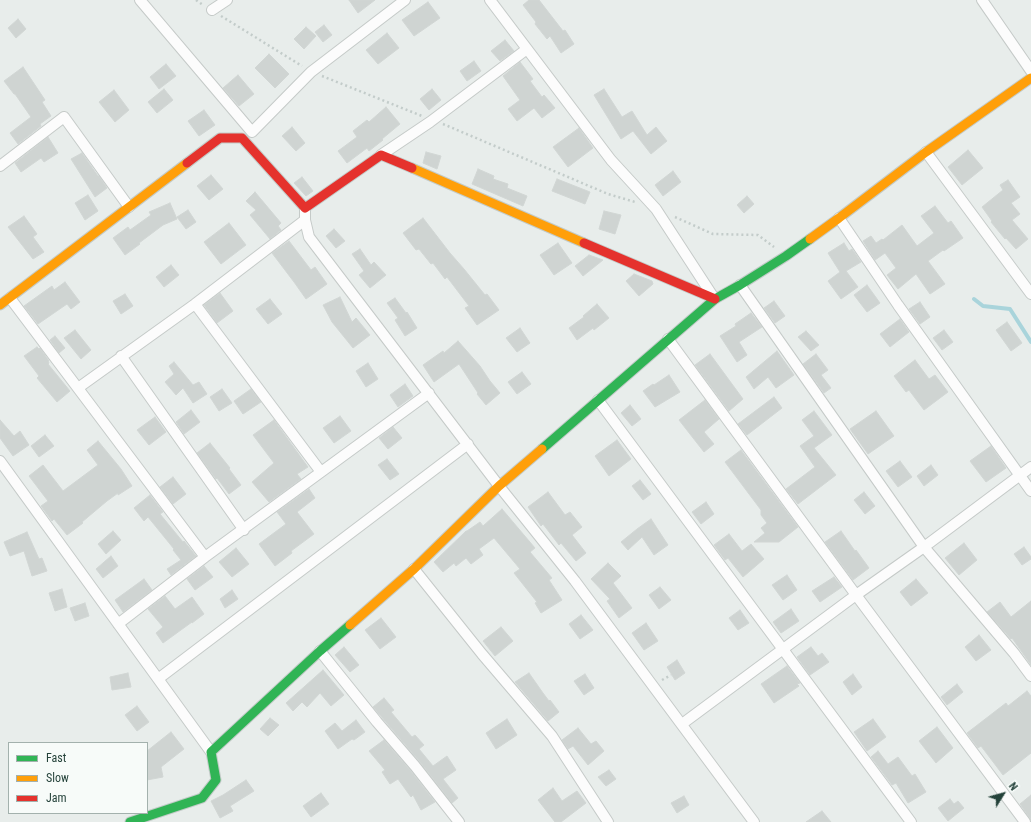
<!DOCTYPE html>
<style>
body{margin:0}
#map{position:relative;width:1031px;height:822px;overflow:hidden;background:#e8edeb;font-family:"Roboto Condensed",sans-serif}
canvas{display:block}
.legend{position:absolute;left:8px;top:742px;width:140px;height:72px;box-sizing:border-box;background:#f7fbf9;border:1px solid #a3b1ad;margin:0;padding:5px 7px;list-style:none;font-size:12px;color:#24423a}
.legend li{display:flex;align-items:center;gap:8px;height:20px}
.legend b{width:20px;border:1px solid #a3b1ad}
.north{position:absolute;left:983px;top:774px;width:40px;height:40px;-webkit-text-stroke:3px #f7fbf9;paint-order:stroke;rotate:53deg;font-size:11px;font-weight:700;line-height:16px;text-align:center;color:#24423a}
.north::after{content:'';display:block;margin:auto;width:14px;height:18px;background:#24423a;clip-path:polygon(50% 0,100% 100%,50% 72%,0 100%)}
</style>
<div id="map">
<canvas width="1031" height="822"></canvas>
<ul class="legend">
<li><b style="height:5px;background:#30b455"></b>Fast</li>
<li><b style="height:5px;background:#ff9f0a"></b>Slow</li>
<li><b style="height:5px;background:#e5322d"></b>Jam</li>
</ul>
<div class="north">N</div>
</div>
<script>
const context = document.querySelector('canvas').getContext('2d');
context.lineJoin = 'round';
const poly = rows => new Path2D(rows.map(r => 'M' + r).join(''));
function trace(path, color, width, dash) { context.strokeStyle = color; context.lineWidth = width; context.lineCap = dash ? 'butt' : 'round'; context.setLineDash(dash || []); context.stroke(path); }
function paint(path, color) { context.fillStyle = color; context.fill(path, 'evenodd'); }
trace(poly([
 [974,299,983,306,1010,309,1031,342]
]), '#a9d4db', 4);
const building = poly([
 [349,0,375,0,358,13,349,0],
 [529,0,539,0,563,31,565,30,574,44,561,53,550,36,547,39,535,24,536,22,523,5,529,0],
 [428,2,440,18,414,36,402,20,428,2],
 [18,19,26,29,16,38,8,28,18,19],
 [324,25,332,35,323,42,315,32,324,25],
 [306,27,316,36,304,49,294,39,306,27],
 [387,33,399,48,378,64,366,50,387,33],
 [505,40,514,51,500,61,491,51,505,40],
 [269,54,289,74,275,88,255,68,269,54],
 [474,61,481,71,467,81,460,71,474,61],
 [520,62,533,79,530,81,542,97,544,95,555,108,542,118,534,108,517,121,508,109,520,100,503,76,520,62],
 [166,64,176,76,159,89,150,77,166,64],
 [23,67,45,100,42,102,51,116,40,124,41,126,18,144,10,133,31,117,15,94,14,94,4,81,23,67],
 [238,75,254,94,239,106,223,88,238,75],
 [164,89,173,100,157,113,148,102,164,89],
 [432,89,441,100,429,110,420,99,432,89],
 [604,89,622,117,632,111,647,135,656,127,667,141,651,154,633,131,621,139,594,95,604,89],
 [114,90,129,110,115,122,99,102,114,90],
 [386,107,400,124,382,139,383,140,369,151,367,148,347,163,338,151,357,137,353,131,367,120,369,122,386,107],
 [204,110,215,125,199,136,188,121,204,110],
 [292,127,305,143,296,151,282,136,292,127],
 [579,128,593,148,568,167,553,147,579,128],
 [48,137,58,153,44,162,41,158,21,172,15,163,48,137],
 [968,150,983,168,962,185,948,167,968,150],
 [426,152,441,156,437,169,423,163,426,152],
 [82,153,98,176,99,176,107,188,95,197,71,159,82,153],
 [478,169,494,176,493,179,508,184,507,188,527,196,523,206,472,184,478,169],
 [673,171,681,182,663,196,655,185,673,171],
 [211,175,223,189,209,200,197,186,211,175],
 [302,177,313,191,306,196,294,183,302,177],
 [557,179,590,192,585,204,552,191,557,179],
 [1008,180,1020,197,1011,203,1020,214,1012,220,1028,239,1016,249,1006,238,1005,239,991,222,992,221,982,207,1003,190,1000,185,1008,180],
 [255,192,281,223,278,226,281,230,270,239,250,215,256,210,246,201,255,192],
 [88,195,98,211,85,220,75,203,88,195],
 [747,196,754,204,744,213,737,205,747,196],
 [170,203,177,219,163,225,139,243,140,244,125,255,113,238,128,227,130,230,151,215,149,212,170,203],
 [935,206,948,223,951,221,963,238,944,251,943,250,928,261,945,284,930,294,916,274,898,289,887,275,896,268,885,253,875,260,863,241,871,236,876,243,882,239,883,240,902,225,917,246,934,233,921,216,935,206],
 [188,210,196,222,186,229,177,217,188,210],
 [604,211,621,215,615,234,599,229,604,211],
 [24,216,37,234,33,237,44,252,33,259,22,245,8,227,24,216],
 [423,218,450,253,464,269,485,295,487,294,499,310,477,325,465,308,469,306,447,277,445,279,433,263,431,264,419,249,416,250,403,233,423,218],
 [229,223,246,245,221,264,204,242,229,223],
 [334,229,345,241,336,248,326,236,334,229],
 [289,241,311,270,315,267,327,284,306,299,294,282,272,253,289,241],
 [558,243,572,263,554,275,540,255,558,243],
 [844,243,849,251,852,249,861,262,846,271,858,287,841,299,828,281,840,272,828,253,844,243],
 [360,249,371,265,374,262,386,275,370,288,359,275,364,271,352,254,360,249],
 [589,255,603,260,583,276,575,266,589,255],
 [171,265,179,275,164,287,156,277,171,265],
 [634,274,652,281,653,284,639,296,626,281,634,274],
 [65,282,80,302,71,309,67,304,38,324,24,306,52,286,54,290,65,282],
 [867,285,880,303,867,312,854,295,867,285],
 [220,293,233,311,217,323,204,305,220,293],
 [125,294,133,306,121,314,113,301,125,294],
 [340,297,352,322,356,318,370,335,353,348,332,322,323,305,340,297],
 [395,298,406,313,407,312,417,328,405,336,395,320,398,318,387,303,395,298],
 [270,299,282,314,268,324,256,309,270,299],
 [774,301,785,316,775,323,764,308,774,301],
 [920,302,930,317,920,324,909,309,920,302],
 [597,304,609,318,594,330,593,328,577,340,569,328,584,317,583,316,597,304],
 [751,313,762,327,739,342,747,355,737,362,720,336,736,326,735,324,751,313],
 [900,319,909,332,890,347,880,334,900,319],
 [1007,322,1022,343,1011,351,996,330,1007,322],
 [520,328,530,343,517,352,506,338,520,328],
 [75,330,91,350,81,359,64,338,75,330],
 [944,330,953,342,942,350,933,338,944,330],
 [806,331,819,345,811,351,798,337,806,331],
 [55,336,65,348,59,353,50,340,55,336],
 [458,341,480,366,490,381,500,393,486,405,477,394,478,393,459,364,434,382,423,365,443,351,444,353,458,341],
 [37,347,39,349,40,348,49,361,48,361,49,363,48,364,70,391,57,402,37,378,39,376,24,356,37,347],
 [777,351,794,375,776,388,768,377,754,389,746,377,777,351],
 [710,354,743,399,729,411,695,365,710,354],
 [816,354,828,370,821,375,831,388,824,393,803,364,816,354],
 [915,360,929,379,935,375,948,392,924,410,909,390,906,392,894,376,915,360],
 [174,362,193,385,199,382,207,394,193,403,183,388,176,395,165,382,174,374,169,366,174,362],
 [368,363,378,379,366,387,356,371,368,363],
 [522,372,531,384,517,394,508,382,522,372],
 [669,375,680,392,655,407,643,391,653,384,654,385,669,375],
 [405,384,413,396,398,407,390,395,405,384],
 [222,389,232,403,219,411,210,397,222,389],
 [251,389,261,402,243,414,234,401,251,389],
 [774,397,782,408,747,435,738,424,774,397],
 [705,400,719,419,704,432,714,444,704,452,679,420,705,400],
 [630,405,641,419,632,426,621,413,630,405],
 [191,410,200,422,184,434,176,422,191,410],
 [814,411,832,435,814,448,836,475,798,504,786,489,815,467,800,446,814,436,802,420,814,411],
 [876,411,894,436,868,454,850,429,876,411],
 [340,416,351,431,334,443,323,428,340,416],
 [155,417,166,432,149,445,137,430,155,417],
 [0,420,14,436,20,431,29,445,13,456,0,438,0,420],
 [274,420,308,467,297,474,301,479,269,502,252,482,274,463,253,435,274,420],
 [393,427,402,438,388,449,379,438,393,427],
 [45,435,54,446,39,457,31,446,45,435],
 [617,440,631,459,609,476,595,456,617,440],
 [98,441,121,469,132,486,118,495,118,493,107,501,82,522,83,523,67,535,54,519,52,521,41,506,48,501,29,476,43,465,63,491,98,465,87,450,98,441],
 [210,443,230,468,229,469,241,485,229,494,217,478,216,479,197,453,210,443],
 [991,446,1006,468,986,482,970,461,991,446],
 [741,450,798,527,779,542,754,542,765,533,761,528,767,523,761,515,761,510,725,462,741,450],
 [387,459,399,474,390,480,378,465,387,459],
 [900,461,912,477,898,487,886,471,900,461],
 [931,465,938,475,924,486,917,476,931,465],
 [173,477,186,494,173,504,160,487,173,477],
 [640,480,651,494,643,500,632,486,640,480],
 [309,489,315,498,297,512,314,534,291,551,292,553,275,566,259,544,286,524,277,512,309,489],
 [548,492,565,515,570,512,582,527,572,535,586,553,576,561,561,543,559,545,543,524,541,526,528,507,548,492],
 [864,492,875,506,865,514,854,500,864,492],
 [150,495,163,512,160,514,183,542,184,541,196,556,171,575,167,569,181,560,173,550,174,549,148,517,144,521,134,508,150,495],
 [706,502,714,514,701,524,692,512,706,502],
 [502,509,535,548,530,552,552,578,549,580,562,600,541,613,535,603,537,602,514,573,520,569,494,538,479,549,483,555,471,564,466,558,456,566,454,563,443,572,434,562,466,531,467,531,480,522,483,526,502,509],
 [651,519,668,545,654,555,642,537,628,550,621,542,637,529,651,519],
 [113,531,121,540,106,554,98,544,113,531],
 [841,531,855,551,856,550,869,568,853,580,825,542,841,531],
 [27,532,39,559,42,558,47,571,32,576,24,551,10,556,4,542,27,532],
 [729,534,742,551,751,544,764,559,743,577,728,558,725,560,714,545,729,534],
 [964,543,977,560,959,575,945,558,964,543],
 [1024,547,1031,557,1031,559,1022,565,1014,554,1024,547],
 [236,548,249,564,232,577,219,562,236,548],
 [111,556,118,566,103,578,96,569,111,556],
 [608,563,621,576,613,583,632,608,619,618,607,601,610,599,591,579,608,563],
 [204,566,213,577,195,590,187,579,204,566],
 [787,575,797,590,783,600,772,585,787,575],
 [834,577,842,587,820,602,812,591,834,577],
 [144,579,152,590,123,612,115,600,144,579],
 [916,579,928,593,911,606,900,592,916,579],
 [660,587,671,600,659,609,649,595,660,587],
 [62,589,67,607,55,611,49,593,62,589],
 [232,590,238,599,225,608,220,599,232,590],
 [165,596,175,609,192,597,204,614,192,623,192,622,163,643,156,633,163,627,148,609,165,596],
 [1031,601,1031,665,1012,638,1011,639,987,612,1000,602,1011,617,1031,601],
 [85,603,89,616,75,621,70,608,85,603],
 [791,609,799,621,781,633,773,622,791,609],
 [740,610,749,623,738,630,729,618,740,610],
 [581,615,593,630,580,639,569,624,581,615],
 [381,618,396,637,380,649,365,630,381,618],
 [646,623,658,641,644,650,632,633,646,623],
 [501,627,513,641,495,656,483,641,501,627],
 [979,635,991,650,976,661,965,647,979,635],
 [344,647,359,665,350,672,335,655,344,647],
 [811,647,818,656,822,653,829,662,810,675,797,657,811,647],
 [677,660,685,673,675,680,667,667,677,660],
 [787,666,800,683,797,684,799,686,774,703,761,684,787,666],
 [323,670,344,695,331,706,320,693,307,707,302,702,293,711,286,703,323,670],
 [128,673,131,687,112,690,110,677,128,673],
 [529,673,543,693,549,701,550,700,559,712,548,721,515,682,529,673],
 [585,674,594,688,584,695,574,681,585,674],
 [853,674,862,687,852,695,843,682,853,674],
 [957,684,963,692,947,705,941,697,957,684],
 [1027,691,1031,696,1031,753,1003,775,981,746,978,748,967,733,1006,703,1008,706,1027,691],
 [384,698,394,710,391,712,412,737,415,735,424,745,419,749,433,766,447,756,456,770,443,779,458,798,452,803,420,762,373,707,384,698],
 [137,706,149,722,137,731,125,715,137,706],
 [270,718,279,725,268,736,260,729,270,718],
 [507,719,517,735,496,749,486,733,507,719],
 [873,719,886,737,867,751,854,732,873,719],
 [356,720,365,732,354,740,352,739,338,749,325,731,335,723,342,731,356,720],
 [937,727,953,748,936,763,919,741,937,727],
 [578,728,591,744,596,741,604,751,588,765,573,746,568,749,562,740,578,728],
 [171,732,184,749,161,767,163,777,147,780,147,751,171,732],
 [384,740,410,770,435,802,421,810,413,795,411,797,398,779,390,784,382,772,385,770,369,751,384,740],
 [878,751,888,764,898,757,912,776,915,774,926,792,908,803,896,783,892,785,871,757,878,751],
 [609,770,616,779,606,786,598,777,609,770],
 [246,780,254,791,230,806,233,811,220,818,211,801,223,795,246,780],
 [553,788,562,801,577,791,586,803,561,822,555,822,538,800,553,788],
 [321,793,329,804,311,817,303,806,321,793],
 [1031,795,1031,820,1020,804,1031,795],
 [684,796,689,805,677,813,671,803,684,796],
 [950,799,954,804,958,801,964,808,948,821,938,808,950,799],
 [822,811,831,822,806,822,822,811]
]);
paint(building, '#cfd4d2');
trace(building, '#d1d6d4', 1);
const street = poly([
 [140,0,252,132,311,72,405,0],
 [490,0,611,160,656,209,714,298],
 [982,0,1031,71],
 [212,10,227,0],
 [926,152,1031,294],
 [381,155,430,122,527,49],
 [0,166,64,117,129,207],
 [305,208,305,220,309,237,499,486,575,581,754,822],
 [839,218,898,305,1031,491],
 [740,285,924,547,1014,653,1031,676],
 [10,298,205,557,429,393],
 [195,304,321,472],
 [668,339,856,595,1025,822],
 [121,356,244,530],
 [78,388,195,304,305,220],
 [598,400,911,822],
 [0,461,211,752],
 [414,569,482,654,552,736,608,822],
 [118,624,205,557],
 [320,651,377,722,415,766,459,822],
 [158,679,468,444],
 [682,724,856,595,924,547,1031,467]
]);
const fast = poly([
 [542,449,715,299,740,285,786,256,810,239],
 [130,822,202,798,216,780,211,752,320,651,350,625]
]);
const slow = poly([
 [412,168,584,243],
 [810,239,839,218,926,152,1031,78],
 [0,305,187,163],
 [350,625,414,569,499,486,542,449]
]);
const jam = poly([
 [187,163,220,138,242,138,305,208,381,155,412,168],
 [584,243,715,299]
]);
trace(street, '#c5cac8', 12);
trace(fast, '#c3cbc8', 11);
trace(slow, '#c3cbc8', 11);
trace(jam, '#c3cbc8', 11);
trace(poly([
 [196,0,203,5],
 [221,16,302,66],
 [322,76,422,116],
 [443,124,608,194,635,202],
 [675,217,713,234,758,235,774,247],
 [662,680,671,675]
]), '#c3ccca', 2.5, [2, 3]);
trace(street, '#fcfcfc', 10);
trace(fast, '#30b455', 9);
trace(slow, '#ff9f0a', 9);
trace(jam, '#e5322d', 9);
</script>
